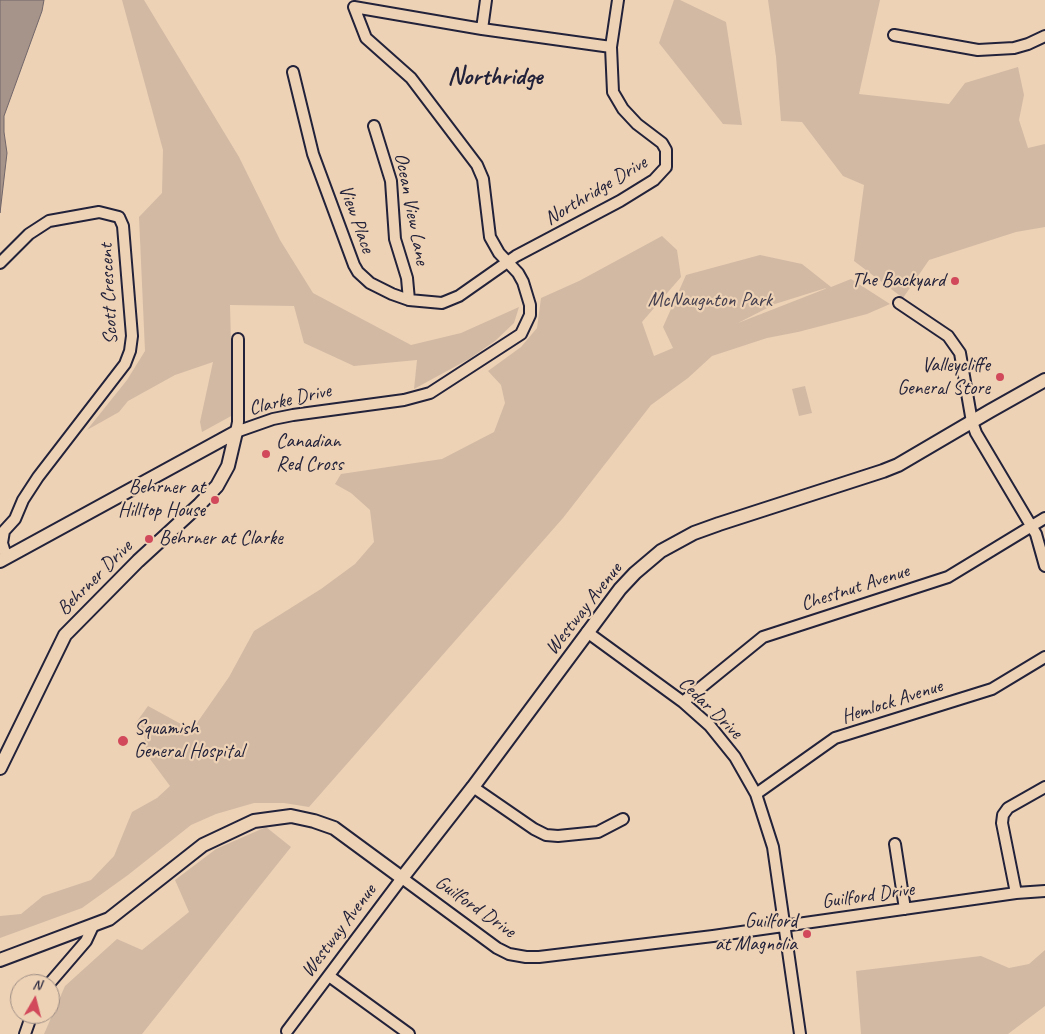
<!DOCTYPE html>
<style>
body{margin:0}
#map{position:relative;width:1045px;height:1034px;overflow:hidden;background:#eed2b5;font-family:Caveat,sans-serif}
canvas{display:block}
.north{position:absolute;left:10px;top:974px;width:50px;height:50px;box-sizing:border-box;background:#eed2b5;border:1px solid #9c8c84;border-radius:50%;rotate:8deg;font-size:14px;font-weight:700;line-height:20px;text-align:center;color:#22223b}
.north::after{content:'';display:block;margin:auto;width:18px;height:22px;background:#d1495b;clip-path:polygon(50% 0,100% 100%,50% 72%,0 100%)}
</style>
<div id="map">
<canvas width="1045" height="1034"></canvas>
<div class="north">N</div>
</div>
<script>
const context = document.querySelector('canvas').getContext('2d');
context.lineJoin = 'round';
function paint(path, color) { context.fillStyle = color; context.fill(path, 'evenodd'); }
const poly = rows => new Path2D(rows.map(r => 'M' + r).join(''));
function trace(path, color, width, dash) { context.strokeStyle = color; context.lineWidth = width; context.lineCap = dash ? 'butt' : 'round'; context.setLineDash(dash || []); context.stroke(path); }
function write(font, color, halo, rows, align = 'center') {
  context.font = font + ' Caveat,sans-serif'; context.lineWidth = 4.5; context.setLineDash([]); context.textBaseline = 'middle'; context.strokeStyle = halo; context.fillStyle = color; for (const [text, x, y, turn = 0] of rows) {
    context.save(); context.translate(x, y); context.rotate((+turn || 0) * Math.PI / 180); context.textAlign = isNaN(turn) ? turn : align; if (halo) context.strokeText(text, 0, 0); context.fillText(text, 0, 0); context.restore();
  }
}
paint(poly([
 [122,0,144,0,239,157,280,240,313,293,411,345,461,333,519,307,514,323,495,341,469,359,414,389,417,360,354,366,304,343,294,306,230,305,233,415,202,432,200,422,213,362,175,375,128,401,119,412,87,430,127,380,145,351,139,217,162,193,163,150],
 [674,0,680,0,726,22,742,125,723,124,659,43],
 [768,0,880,0,859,94,949,104,965,83,1018,67,1024,95,1019,120,1028,148,1045,144,1045,227,1016,232,929,260,903,298,854,261,864,185,843,176,802,122,781,121,776,57],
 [662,236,677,250,681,277,642,322,654,356,673,348,663,327,686,275,760,255,802,264,831,287,851,279,890,304,867,314,798,332,767,338,712,356,688,378,651,405,563,518,309,807,284,803,254,803,216,814,191,825,128,875,82,908,0,938,0,916,21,914,43,896,91,880,114,856,132,812,157,798,170,786,147,755,144,733,135,724,148,706,192,730,229,677,254,631,321,589,355,564,374,542,370,510,351,493,335,484,341,474,442,459,494,432,505,403,501,385,488,371,521,347,537,328,541,298,579,281],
 [826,288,825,289,738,323,775,304],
 [805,386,812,413,799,416,792,389],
 [266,827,291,847,142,1034,44,1034,65,986,117,939,142,950,189,912,175,880,216,849],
 [1045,950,1045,1006,1008,1034,861,1034,856,971,981,956,1009,968,1029,964]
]), '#d1b9a4');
const water = poly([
 [0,0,44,0,42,11,4,116,4,132,7,153,0,213,0,0]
]);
paint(water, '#a69389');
trace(water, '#71666a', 1);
const minor = poly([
 [482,29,486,0],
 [894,35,978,50,1014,48,1028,44,1045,36],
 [293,72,313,154,354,265,358,272,370,283,392,294,409,300,442,303,459,296,516,256,620,201,654,180,666,167,666,150,662,143,637,124,623,109,613,92,611,47,618,0],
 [374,126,391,181,395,239,407,278,409,300],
 [0,263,29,234,49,221,99,212,119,217,123,226,132,336,130,351,125,364,38,477,23,500,15,519,4,531,2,543,6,556],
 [899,303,948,336,960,353,972,422,976,433,1036,534,1045,566],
 [236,432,273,419,293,415,404,400,430,393,521,334,530,315,530,305,523,282,518,273,499,253,490,237,483,179,477,165,411,78,366,38,354,7,482,29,611,47],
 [236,432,238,422,238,339],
 [587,632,683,702,710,726,735,757,756,794,773,847,800,1034],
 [683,702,763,637,948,577,1045,518],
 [473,787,534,829,546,835,558,836,598,832,623,819],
 [756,794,835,738,992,689,1045,657],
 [895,844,905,909],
 [1016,893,1002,823,1003,815,1008,808,1045,787],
 [329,976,409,1034],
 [49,984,86,941,93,926],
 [287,1031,402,878,497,948,509,954,526,957,539,957,713,936,1016,893,1045,891],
 [25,1034,32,1014]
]);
const tertiary = poly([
 [0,561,236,432],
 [0,768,65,635,138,561,199,505,217,486,228,466,236,432],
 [0,960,109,919,203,845,254,821,291,816,314,821,334,828,402,878,473,787,620,589,635,573,661,551,694,533,719,524,883,471,898,465,990,411,1045,380]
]);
trace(minor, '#22223b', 14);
trace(tertiary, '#22223b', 16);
trace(minor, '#eed2b5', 10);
trace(tertiary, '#eed2b5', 12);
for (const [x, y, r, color] of [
 [955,281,5,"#d1495b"],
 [1000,377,5,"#d1495b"],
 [266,454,5,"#d1495b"],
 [215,500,5,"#d1495b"],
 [149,539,5,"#d1495b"],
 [123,741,6,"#d1495b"],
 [807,934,5,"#d1495b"]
]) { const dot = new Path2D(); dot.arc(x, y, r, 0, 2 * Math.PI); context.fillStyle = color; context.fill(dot); trace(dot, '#eed2b5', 2); }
write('20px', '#22223b', '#eed2b5', [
 ["Northridge Drive",596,191,-31],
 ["Ocean View Lane",411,209,79],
 ["View Place",356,219,70],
 ["Scott Crescent",109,294,-93],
 ["Clarke Drive",290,400,-13],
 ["Behrner Drive",95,578,-45],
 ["Chestnut Avenue",855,588,-18],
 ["Westway Avenue",584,609,-52],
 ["Hemlock Avenue",892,702,-18],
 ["Cedar Drive",710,708,44],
 ["Guilford Drive",868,896,-8],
 ["Guilford Drive",475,907,35],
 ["Westway Avenue",339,931,-53]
]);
write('20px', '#22223b', '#eed2b5', [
 ["The Backyard",945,281],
 ["Valleycliffe",990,366],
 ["General Store",990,389],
 ["Canadian",276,442,"left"],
 ["Red Cross",276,465,"left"],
 ["Behrner at",205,488],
 ["Hilltop House",205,511],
 ["Behrner at Clarke",159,539,"left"],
 ["Squamish",134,729,"left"],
 ["General Hospital",134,752,"left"],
 ["Guilford",797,922],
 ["at Magnolia",797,945]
], 'right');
write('20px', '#454050', '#eed2b5', [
 ["McNaugnton Park",710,301]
]);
write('bold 25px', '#22223b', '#eed2b5', [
 ["Northridge",495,77]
]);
</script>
